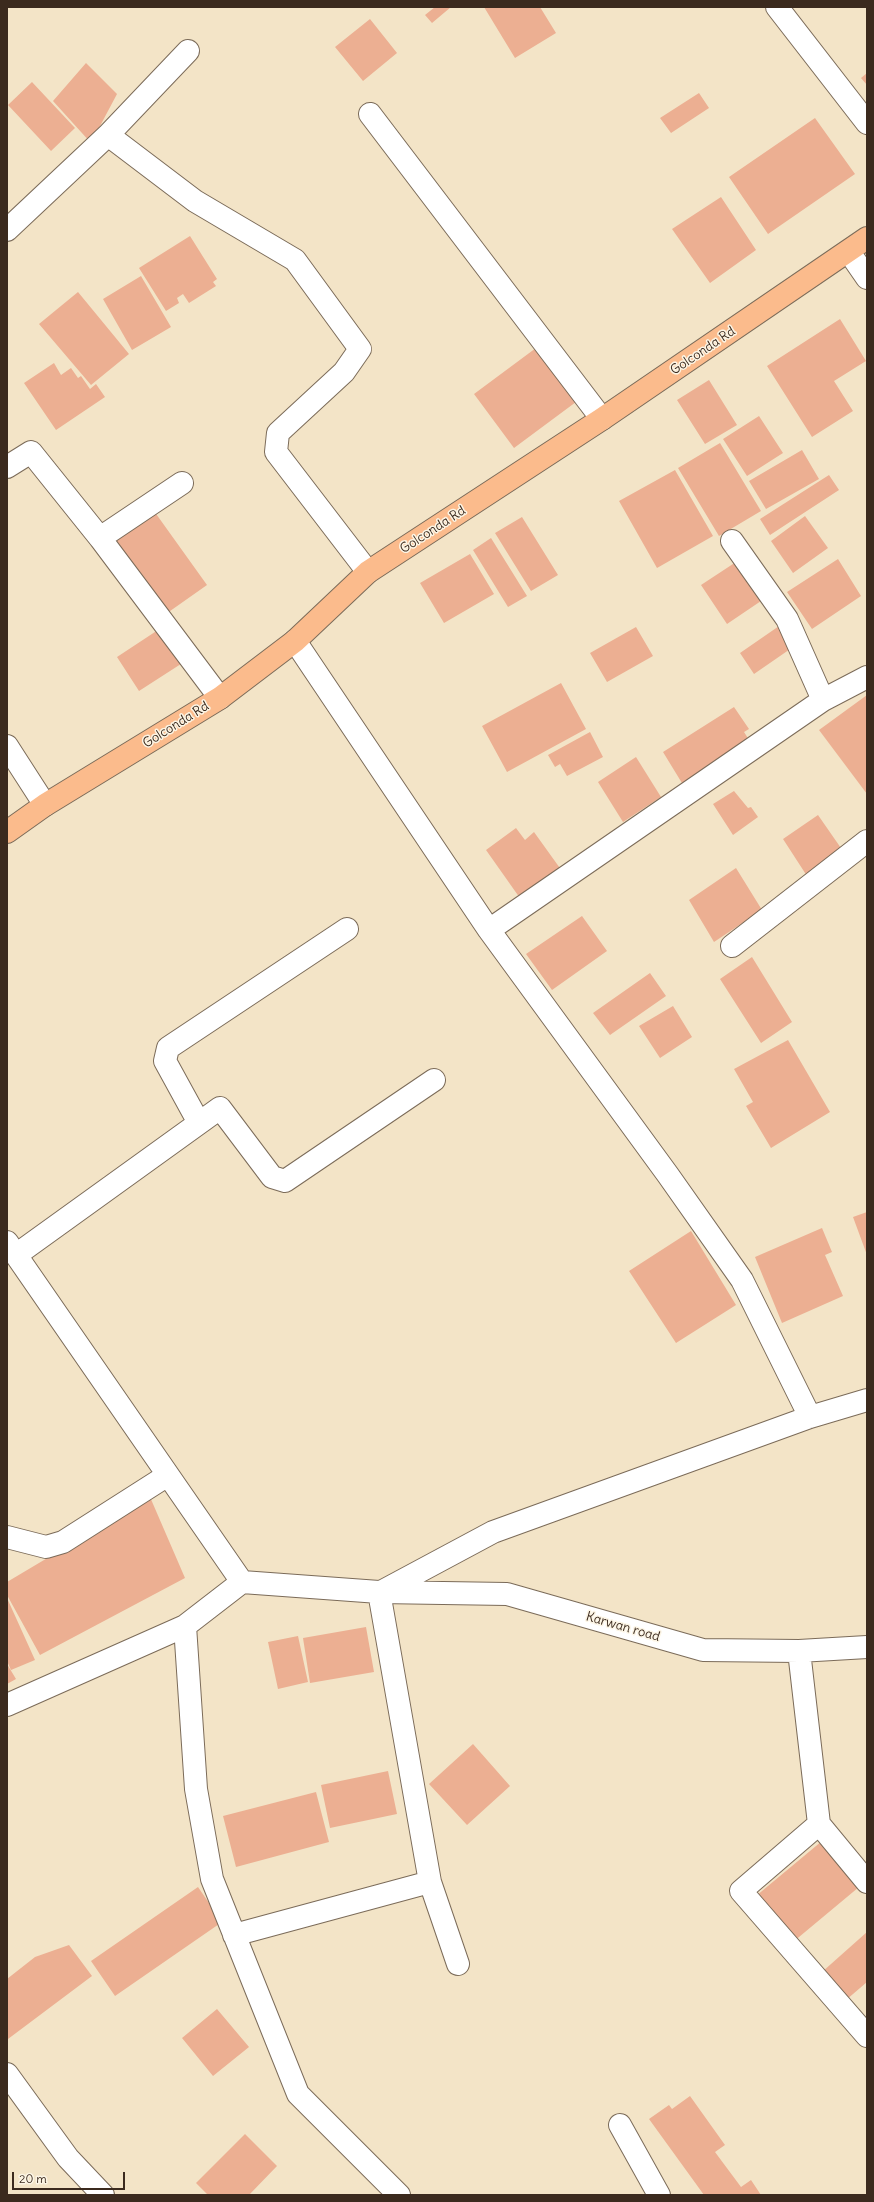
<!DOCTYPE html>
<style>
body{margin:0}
#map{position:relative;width:874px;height:2202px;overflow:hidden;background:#f3e4c7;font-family:Delius,sans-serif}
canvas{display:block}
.frame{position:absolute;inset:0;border:8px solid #3b2a1e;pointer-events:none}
.scale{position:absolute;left:12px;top:2172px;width:113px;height:18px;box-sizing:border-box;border:2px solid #3b2a1e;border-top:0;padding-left:5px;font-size:12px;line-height:14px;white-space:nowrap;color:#3b2a1e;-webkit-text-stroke:3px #fcf5e5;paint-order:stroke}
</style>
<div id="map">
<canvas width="874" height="2202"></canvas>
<div class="frame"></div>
<div class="scale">20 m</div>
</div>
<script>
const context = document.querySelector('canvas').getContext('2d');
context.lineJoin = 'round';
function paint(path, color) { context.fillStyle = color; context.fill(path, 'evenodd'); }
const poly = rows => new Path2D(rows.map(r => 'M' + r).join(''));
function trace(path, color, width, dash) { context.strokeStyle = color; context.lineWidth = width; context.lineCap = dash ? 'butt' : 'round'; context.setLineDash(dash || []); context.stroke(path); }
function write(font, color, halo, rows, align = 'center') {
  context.font = font + ' Delius,sans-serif'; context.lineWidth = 3; context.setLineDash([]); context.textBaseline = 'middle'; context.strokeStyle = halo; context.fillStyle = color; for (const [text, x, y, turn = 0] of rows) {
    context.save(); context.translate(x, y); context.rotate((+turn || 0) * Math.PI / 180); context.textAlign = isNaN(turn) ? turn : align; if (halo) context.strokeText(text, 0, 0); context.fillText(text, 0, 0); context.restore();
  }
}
paint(poly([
 [435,7,451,7,432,23,425,15],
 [484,7,540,7,556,33,515,58],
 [370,19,397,53,363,81,335,47],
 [86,63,117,94,91,143,53,101],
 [867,73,867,85,861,78],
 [32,82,75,128,51,151,8,105],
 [699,93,709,108,671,133,660,118],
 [815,118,855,174,768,234,729,177],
 [721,197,756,250,710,283,672,229],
 [190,236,217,279,213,282,216,286,189,303,183,294,177,298,179,303,166,311,139,268],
 [141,276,171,327,132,350,103,299],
 [78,292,129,354,91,385,39,324],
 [840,319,866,361,834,381,853,411,812,437,767,366],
 [540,345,580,399,514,448,474,394],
 [54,363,61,375,71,368,78,378,81,376,90,389,96,384,105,397,56,430,24,383],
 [709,380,737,425,705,444,677,400],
 [759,416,783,453,747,476,723,439],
 [720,443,761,511,719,536,678,468],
 [802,450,819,479,766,509,749,481],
 [675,470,713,536,657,568,619,501],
 [829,475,839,490,770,535,760,519],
 [154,511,207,585,163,616,111,542],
 [805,516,828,548,793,573,771,541],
 [522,517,558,575,531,591,495,533],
 [491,538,527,596,508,607,473,550],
 [470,554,494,594,444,623,420,583],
 [838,559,861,596,812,629,787,592],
 [736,562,761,601,727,624,701,585],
 [782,624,796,645,754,674,740,653],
 [636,627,653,656,607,682,590,653],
 [161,628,184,662,139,691,117,657],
 [561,683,586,729,507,772,482,726],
 [867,695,867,794,819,730],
 [734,707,749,729,744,732,751,743,685,788,663,752],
 [590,732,603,757,567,776,560,764,555,767,548,755],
 [636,757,661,797,623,822,598,782],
 [734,791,748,808,751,807,758,817,733,835,713,804],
 [818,815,843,851,807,876,783,839],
 [516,828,525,840,534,832,562,871,522,901,486,850],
 [736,868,762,910,714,942,689,900],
 [582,916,607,951,552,990,526,954],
 [752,957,792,1022,761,1043,720,979],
 [650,973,666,996,610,1035,593,1013],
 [673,1006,692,1037,660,1058,639,1026],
 [788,1040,830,1112,771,1148,746,1106,753,1102,734,1069],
 [867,1212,867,1255,853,1217],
 [822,1228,832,1252,825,1255,843,1296,782,1323,755,1257],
 [691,1231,736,1305,676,1343,629,1271],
 [150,1497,185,1578,40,1655,7,1595,7,1582],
 [7,1598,35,1660,11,1670,7,1661],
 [366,1627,374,1672,310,1683,303,1638],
 [298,1636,308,1682,278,1689,268,1642],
 [7,1664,16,1679,7,1684],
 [473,1744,510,1786,467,1825,429,1784],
 [388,1771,397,1814,330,1828,321,1785],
 [316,1792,329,1842,236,1867,223,1816],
 [822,1841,859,1887,793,1942,756,1896],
 [198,1887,222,1922,115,1996,91,1961],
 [867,1932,867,1982,846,2000,822,1972],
 [69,1945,92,1976,8,2039,7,1979,35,1957],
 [217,2009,249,2047,213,2076,182,2038],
 [690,2096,725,2145,715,2152,741,2187,751,2180,761,2195,704,2195,649,2119,669,2105,672,2109],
 [245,2134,277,2166,249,2195,208,2195,196,2183]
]), '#ecaf92');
const minor = poly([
 [777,7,867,123],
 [188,51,108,135,195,201,295,260,360,349,344,372,278,433,276,452,368,572],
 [370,114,602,419],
 [7,230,108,135],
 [849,252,867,278],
 [7,467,31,452,100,538,220,698],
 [100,538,182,483],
 [732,541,787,619,823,700],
 [295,641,489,930,668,1175,742,1280,810,1417],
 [7,746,45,805],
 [489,930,823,700,867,677],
 [732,946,867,841],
 [199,1123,165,1061,168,1048,347,929],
 [7,1242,242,1582,379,1592,507,1594,703,1650,799,1651,867,1647],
 [16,1255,220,1108,272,1177,285,1181,434,1080],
 [7,1537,46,1547,63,1542,168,1475],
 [379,1592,430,1882,458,1964],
 [381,1592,493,1532,810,1417,867,1400],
 [185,1626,196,1789,212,1879,298,2094,399,2195],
 [799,1651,819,1824,741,1891,867,2036],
 [7,1705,185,1626,242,1582],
 [819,1824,867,1882],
 [234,1935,430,1882],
 [7,2074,68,2158,103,2195],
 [620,2125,659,2195]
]);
const major = poly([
 [7,832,45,805,220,698,295,641,368,572,602,419,867,238]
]);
trace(minor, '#7b6b59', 24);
trace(major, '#7b6b59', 24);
trace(minor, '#fff', 22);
trace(major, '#fbbb8c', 22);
write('13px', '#3b2a1e', '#fcf5e5', [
 ["Golconda Rd",703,351,-34],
 ["Golconda Rd",433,530,-33],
 ["Golconda Rd",176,725,-32],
 ["Karwan road",623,1627,16]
]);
</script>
